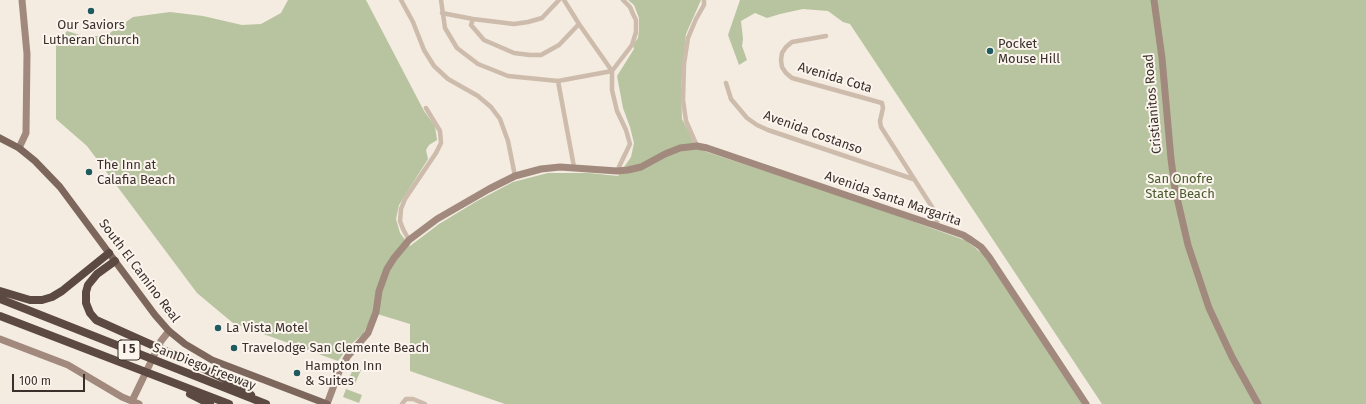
<!DOCTYPE html>
<style>
body{margin:0}
#map{position:relative;width:1366px;height:404px;overflow:hidden;background:#f4ebe1;font-family:"Fira Sans",sans-serif}
canvas{display:block}
.scale{position:absolute;left:12px;top:374px;width:73px;height:18px;box-sizing:border-box;border:2px solid #3b302b;border-top:0;padding-left:5px;font-size:12px;line-height:14px;white-space:nowrap;color:#3b302b;-webkit-text-stroke:3px #fbf5ee;paint-order:stroke}
</style>
<div id="map">
<canvas width="1366" height="404"></canvas>
<div class="scale">100 m</div>
</div>
<script>
const context = document.querySelector('canvas').getContext('2d');
context.lineJoin = 'round';
function paint(path, color) { context.fillStyle = color; context.fill(path, 'evenodd'); }
const poly = rows => new Path2D(rows.map(r => 'M' + r).join(''));
function trace(path, color, width, dash) { context.strokeStyle = color; context.lineWidth = width; context.lineCap = dash ? 'butt' : 'round'; context.setLineDash(dash || []); context.stroke(path); }
function write(font, color, halo, rows, align = 'center') {
  context.font = font + ' "Fira Sans",sans-serif'; context.lineWidth = 4; context.setLineDash([]); context.textBaseline = 'middle'; context.strokeStyle = halo; context.fillStyle = color; for (const [text, x, y, turn = 0] of rows) {
    context.save(); context.translate(x, y); context.rotate((+turn || 0) * Math.PI / 180); context.textAlign = isNaN(turn) ? turn : align; if (halo) context.strokeText(text, 0, 0); context.fillText(text, 0, 0); context.restore();
  }
}
paint(poly([
 [288,0,366,0,424,111,435,126,437,140,429,145,426,150,428,159,399,205,396,219,400,233,410,246,439,224,477,201,513,182,548,173,589,173,618,176,631,157,634,143,630,127,623,108,617,76,634,49,633,45,638,38,639,30,639,18,634,5,628,0,701,0,686,34,681,86,682,119,698,149,876,208,967,241,984,255,1082,404,505,404,410,371,410,324,374,313,363,334,349,346,338,361,233,323,197,293,87,146,56,119,56,44,67,31,86,37,107,35,133,17,170,12,203,16,242,25,261,24,281,13],
 [740,0,1366,0,1366,404,1102,404,850,24,843,22,828,11,803,9,780,14,767,18,755,13,741,21,743,39,742,46,747,60,739,65,728,35],
 [354,367,361,370,354,386,347,383],
 [346,389,362,395,359,403,343,397]
]), '#b8c4a0');
trace(poly([
 [401,0,413,22,424,50,434,66,448,79,478,96,491,107,500,119,508,141,515,176],
 [441,0,445,28,457,48,478,64,508,76,558,81,612,71],
 [564,0,579,24,612,71],
 [442,13,473,19,514,24,528,22,542,18,559,0],
 [473,19,471,25,484,40,514,53,530,55,541,55,559,45,579,24],
 [826,36,792,42,786,47,782,53,781,60,782,67,786,73,792,78,882,103,883,108,880,121,881,127,932,207,937,217,937,226],
 [558,81,574,167],
 [726,83,731,99,747,118,757,125,768,130,913,179],
 [697,146,686,121,683,100,684,64,688,38,696,19,704,5,704,0],
 [617,171,630,144,626,130,617,111,612,90,612,71,632,45,636,32,636,20,633,14,630,7,623,0],
 [409,240,403,229,400,221,401,209,405,199,436,153,441,143,440,131,426,108],
 [402,404,406,399,413,399,425,404]
]), '#cdbbac', 4.5);
trace(poly([
 [1154,0,1162,58,1171,159,1175,189,1188,245,1209,308,1232,357,1258,404],
 [19,148,26,133,27,54,22,0],
 [0,339,68,365,122,397,139,404],
 [132,401,161,341,169,331],
 [327,404,340,369,348,356,368,333,376,312,379,291,387,269,394,258,409,240,437,219,489,189,515,176,541,169,560,167,617,171,628,170,641,167,665,154,680,148,697,146,707,148,937,226,963,235,971,240,981,247,989,257,1086,404]
]), '#a18a7d', 7);
trace(poly([
 [0,138,19,148,35,161,60,187,155,315,169,331,185,344,212,360,327,404]
]), '#7d675c', 7);
trace(poly([
 [115,261,97,274,88,285,86,292,86,303,90,313,96,320,181,358,239,386,251,395],
 [0,291,30,300,42,300,52,297,62,291,109,253],
 [0,299,266,404],
 [0,316,229,404],
 [190,394,210,404]
]), '#5c4a42', 8);
for (const [x, y, r, color] of [
 [91,11,4,"#1f5a5e"],
 [990,51,4,"#1f5a5e"],
 [89,172,4,"#1f5a5e"],
 [218,328,4,"#1f5a5e"],
 [234,348,4,"#1f5a5e"],
 [297,373,4,"#1f5a5e"]
]) { const dot = new Path2D(); dot.arc(x, y, r, 0, 2 * Math.PI); context.fillStyle = color; context.fill(dot); trace(dot, '#fbf5ee', 1.5); }
for (const [x, y, w] of [
 [129,350,22]
]) { const box = new Path2D(); box.roundRect(x - w / 2, y - 10, w, 20, 3); context.fillStyle = '#fbf5ee'; context.fill(box); trace(box, '#3b302b', 1); }
write('bold 12px', '#3b302b', null, [
 ["I 5",129,350]
]);
write('13px', '#3b302b', '#fbf5ee', [
 ["Our Saviors",91,25,"center"],
 ["Lutheran Church",91,40,"center"],
 ["Pocket",998,44],
 ["Mouse Hill",998,59],
 ["The Inn at",97,165],
 ["Calafia Beach",97,180],
 ["La Vista Motel",226,328],
 ["Travelodge San Clemente Beach",242,348],
 ["Hampton Inn",305,366],
 ["& Suites",305,381]
], 'left');
write('13px', '#3b302b', '#fbf5ee', [
 ["Avenida Cota",835,78,17],
 ["Cristianitos Road",1153,104,-95],
 ["Avenida Costanso",813,133,20],
 ["Avenida Santa Margarita",893,199,19],
 ["South El Camino Real",139,271,53],
 ["San Diego Freeway",204,367,21]
]);
write('13px', '#4a5a2e', '#fbf5ee', [
 ["San Onofre",1180,179],
 ["State Beach",1180,194]
]);
</script>
